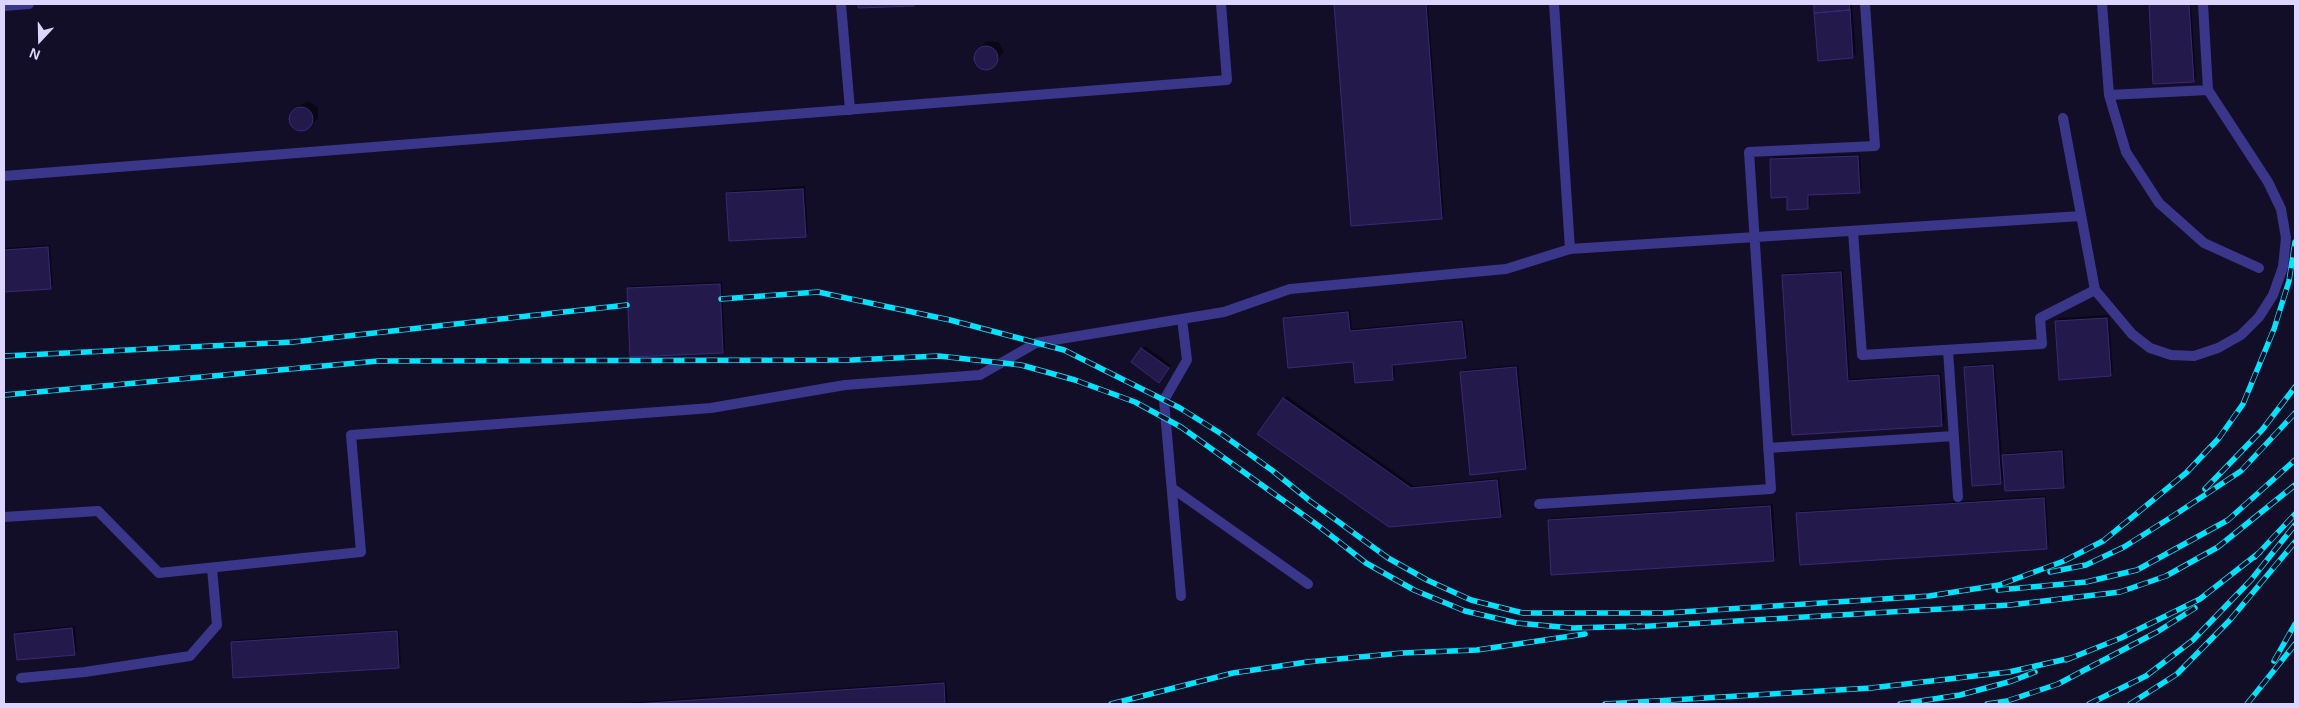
<!DOCTYPE html>
<style>
body{margin:0}
#map{position:relative;width:2299px;height:708px;overflow:hidden;background:#130e28;font-family:Arial,sans-serif}
canvas{display:block}
.frame{position:absolute;inset:0;border:5px solid #dbd5ff;pointer-events:none}
.north{position:absolute;left:15px;top:15px;width:50px;height:50px;-webkit-text-stroke:4px #130e28;paint-order:stroke;rotate:201deg;font-size:14px;font-weight:700;line-height:20px;text-align:center;color:#dbd5ff}
.north::after{content:'';display:block;margin:auto;width:18px;height:22px;background:#dbd5ff;clip-path:polygon(50% 0,100% 100%,50% 72%,0 100%)}
</style>
<div id="map">
<canvas width="2299" height="708"></canvas>
<div class="frame"></div>
<div class="north">N</div>
</div>
<script>
const context = document.querySelector('canvas').getContext('2d');
context.lineJoin = 'round';
function paint(path, color) { context.fillStyle = color; context.fill(path, 'evenodd'); }
const poly = rows => new Path2D(rows.map(r => 'M' + r).join(''));
function trace(path, color, width, dash) { context.strokeStyle = color; context.lineWidth = width; context.lineCap = dash ? 'butt' : 'round'; context.setLineDash(dash || []); context.stroke(path); }
paint(poly([
 [859,4,914,4,859,6],
 [1335,4,1428,4,1444,215,1442,217,1352,224],
 [1815,4,1852,4,1856,54,1853,57,1819,59],
 [2150,4,2191,4,2196,78,2193,80,2155,83],
 [987,41,999,42,1004,52,991,68,979,67,975,57,976,52],
 [309,101,318,108,318,119,306,129,301,131,295,129,291,124,292,113,298,106],
 [1860,154,1862,189,1859,192,1810,194,1810,205,1807,208,1788,196,1772,159,1774,157],
 [805,186,808,233,805,236,728,193,730,191],
 [50,245,53,285,50,288,4,291,4,248],
 [1843,270,1850,379,1941,373,1945,422,1942,425,1793,434,1783,276,1786,273],
 [722,282,725,349,723,352,628,289,631,286],
 [1350,310,1352,329,1464,319,1468,354,1465,357,1394,363,1395,376,1393,378,1354,360,1284,318,1287,316],
 [2109,315,2113,373,2110,375,2057,321,2059,318],
 [1145,346,1171,365,1162,378,1132,361],
 [1995,363,2002,457,2006,453,2064,449,2066,484,2064,486,2005,478,2000,483,1965,367,1968,365],
 [1518,365,1528,465,1525,468,1461,373,1464,370],
 [1287,396,1414,486,1499,478,1503,513,1500,516,1390,526,1284,399],
 [2046,496,2049,545,2046,548,1798,514,1800,511],
 [1773,504,1776,557,1774,560,1549,520,1552,518],
 [75,626,77,651,74,653,16,634,18,631],
 [399,629,401,664,399,666,232,643,235,640],
 [946,681,948,704,606,704]
]), '#0007');
const building = poly([
 [858,4,914,4,914,6,858,8,858,4],
 [1334,4,1426,4,1442,219,1351,226,1334,4],
 [1814,4,1849,4,1850,10,1814,13,1814,4],
 [2149,4,2189,4,2194,82,2153,84,2149,4],
 [1850,10,1853,58,1818,61,1814,13,1850,10],
 '974 58a12 12 0 1 1 24 0a12 12 0 1 1-24 0Z',
 '289 119a12 12 0 1 1 24 0a12 12 0 1 1-24 0Z',
 [1858,156,1860,193,1808,195,1808,209,1787,210,1787,197,1771,198,1770,159,1858,156],
 [803,189,806,237,729,241,726,193,803,189],
 [48,247,51,289,4,292,4,250,48,247],
 [1841,272,1848,381,1939,375,1942,426,1792,435,1782,275,1841,272],
 [720,284,723,353,630,357,627,288,720,284],
 [1348,312,1350,331,1462,321,1466,358,1392,365,1393,380,1355,383,1353,362,1288,368,1283,318,1348,312],
 [2107,318,2111,376,2059,380,2055,321,2107,318],
 [1141,348,1169,368,1159,383,1131,362,1141,348],
 [1993,365,2001,484,1972,486,1964,367,1993,365],
 [1516,367,1526,469,1470,475,1460,372,1516,367],
 [1283,398,1411,488,1497,480,1501,517,1389,527,1257,434,1283,398],
 [2062,451,2064,488,2005,491,2002,455,2062,451],
 [2044,498,2047,549,1800,565,1796,513,2044,498],
 [1770,506,1774,561,1551,575,1548,520,1770,506],
 [72,628,75,655,17,660,14,634,72,628],
 [397,631,399,668,233,678,231,642,397,631],
 [944,683,945,704,635,704,944,683]
]);
paint(building, '#23194b');
trace(building, '#3a2978', 1);
trace(poly([
 [841,4,850,110],
 [1554,4,1570,249],
 [2102,4,2109,95,2126,152,2159,203,2204,243,2259,268],
 [4,6,29,4],
 [2109,95,2208,90],
 [2063,118,2095,290,2132,334,2150,348,2171,355,2194,356,2218,348,2241,335,2259,317,2273,295,2283,267,2286,238,2281,209,2268,182,2208,90,2203,4],
 [4,176,1227,80,1221,4],
 [1853,231,1862,355,2042,344,2040,318,2095,290],
 [1948,350,1958,497],
 [1768,448,1954,436],
 [1172,488,1308,584],
 [1539,504,1771,489,1749,152,1875,146,1865,4],
 [4,517,98,511,159,573,361,552,351,435,711,408,845,385,980,375,1036,343,1224,312,1290,289,1506,269,1570,249,2081,216],
 [1181,596,1164,400,1187,360,1182,319],
 [21,678,85,672,190,656,217,625,212,568]
]), '#3a368a', 10);
const rail = poly([
 [721,299,818,292,950,320,1064,350,1180,408,1223,435,1273,471,1310,501,1388,558,1427,580,1471,600,1523,613,1666,613,1929,596,1999,585,2064,561,2103,541,2187,472,2219,438,2243,404,2274,329,2289,281,2295,242],
 [4,356,293,342,627,305],
 [4,395,378,361,852,360,939,356,1021,365,1075,380,1135,402,1181,427,1316,524,1366,563,1414,590,1465,611,1517,623,1572,628,1641,626],
 [2205,489,2262,430,2295,387],
 [2255,557,2295,514],
 [2050,572,2086,565,2124,547,2173,516,2241,471,2295,413],
 [1998,590,2086,582,2137,570,2228,520,2295,460],
 [1634,627,2010,605,2120,592,2166,576,2218,547,2295,485],
 [2066,660,2121,638,2200,599,2260,552],
 [2274,661,2295,624],
 [1111,704,1233,673,1307,662,1402,653,1477,650,1585,634],
 [1605,704,1871,688,2009,672,2071,658],
 [1900,704,1960,695,2012,681,2035,672],
 [1987,704,2007,701,2058,684,2157,632,2195,608],
 [2089,704,2146,676,2193,640,2251,580,2295,525],
 [2130,704,2177,674,2230,620,2295,542],
 [2247,704,2295,644]
]);
trace(rail, '#01e2ff', 5.5);
trace(rail, '#130e28', 4, [11]);
</script>
